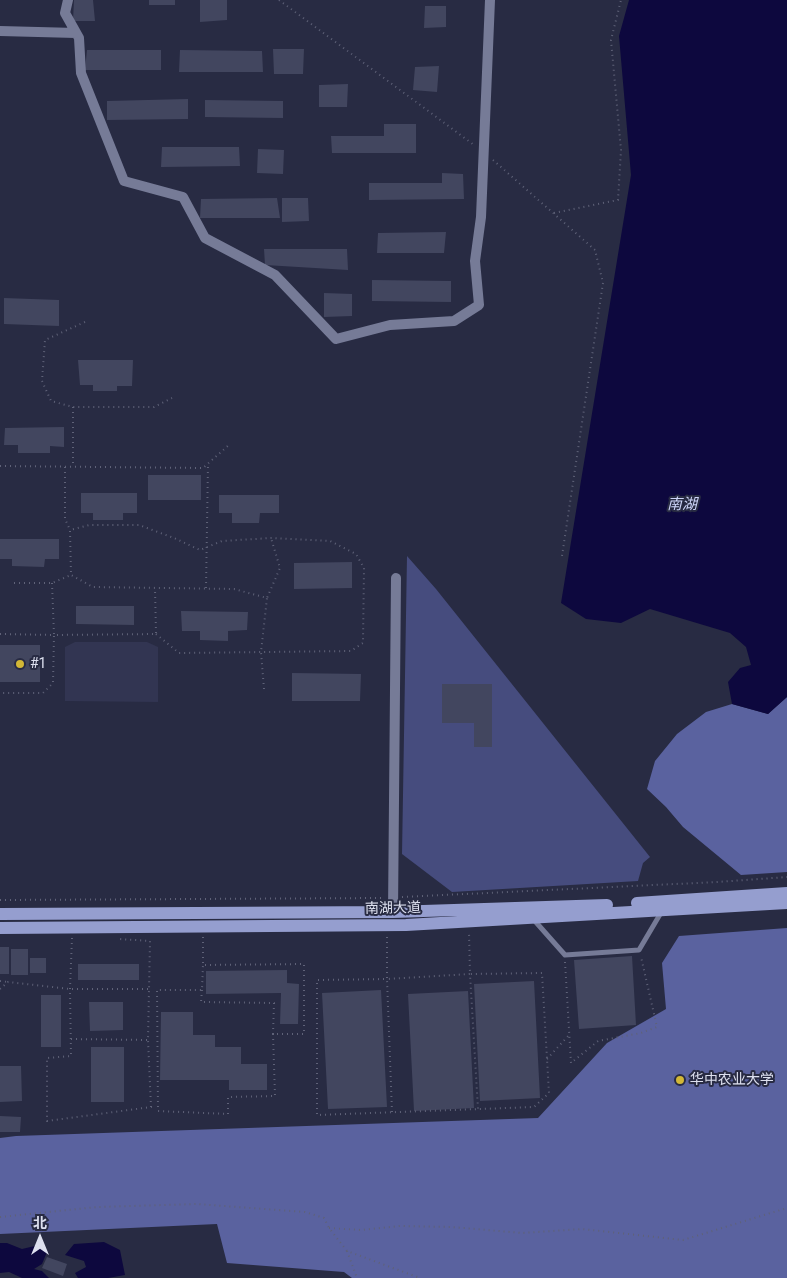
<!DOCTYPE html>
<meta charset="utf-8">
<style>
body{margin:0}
#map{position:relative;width:787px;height:1278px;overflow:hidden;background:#282b43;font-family:Roboto,"Noto Sans SC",sans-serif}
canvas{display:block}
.north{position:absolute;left:15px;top:1213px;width:50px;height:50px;-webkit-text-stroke:4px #282b43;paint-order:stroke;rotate:0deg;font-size:14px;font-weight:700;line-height:20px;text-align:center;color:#dde0ef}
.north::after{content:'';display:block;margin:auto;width:18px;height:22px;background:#dde0ef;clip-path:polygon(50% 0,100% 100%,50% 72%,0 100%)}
</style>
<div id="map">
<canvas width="787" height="1278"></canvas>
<div class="north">北</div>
</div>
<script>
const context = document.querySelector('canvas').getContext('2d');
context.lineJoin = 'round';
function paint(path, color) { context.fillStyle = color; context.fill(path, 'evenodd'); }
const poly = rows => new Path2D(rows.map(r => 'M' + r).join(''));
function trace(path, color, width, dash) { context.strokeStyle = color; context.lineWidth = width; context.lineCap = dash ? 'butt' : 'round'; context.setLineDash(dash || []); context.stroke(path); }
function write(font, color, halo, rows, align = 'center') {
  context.font = font + ' Roboto,"Noto Sans SC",sans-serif'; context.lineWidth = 4; context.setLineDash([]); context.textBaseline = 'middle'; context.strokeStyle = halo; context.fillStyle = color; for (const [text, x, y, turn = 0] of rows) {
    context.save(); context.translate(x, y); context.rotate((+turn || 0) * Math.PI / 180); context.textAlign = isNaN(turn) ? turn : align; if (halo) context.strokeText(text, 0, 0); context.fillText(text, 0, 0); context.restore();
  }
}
paint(poly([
 [75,642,147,642,158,647,158,702,65,701,65,647]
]), '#323552');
paint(poly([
 [407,556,436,589,650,857,643,863,638,881,452,892,402,854]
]), '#464c7e');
paint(poly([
 [787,697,787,872,741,875,683,827,666,807,647,789,655,761,677,734,706,712,732,704,768,714],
 [787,928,787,1278,352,1278,344,1272,227,1263,217,1224,0,1234,0,1138,16,1136,538,1118,607,1043,666,1009,662,963,679,936]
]), '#5a629f');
paint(poly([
 [629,0,787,0,787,697,768,714,732,704,728,682,740,668,751,665,746,647,730,633,650,609,621,623,586,619,561,603,631,175,619,36],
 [104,1242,120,1250,125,1275,108,1278,78,1278,75,1273,86,1267,84,1261,65,1255,74,1244],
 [0,1243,7,1243,22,1249,39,1245,47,1252,42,1264,34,1269,42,1271,49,1278,22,1278,9,1272,0,1273]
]), '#0d083e');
paint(poly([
 [74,0,93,0,95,21,73,21],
 [149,0,175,0,175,5,149,5],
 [200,0,227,0,227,20,200,22],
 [425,6,446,6,446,27,424,28],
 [273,49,304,49,303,74,274,74],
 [87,50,161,50,161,70,85,70],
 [180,50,262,51,263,72,179,72],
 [439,66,437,92,413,90,415,67],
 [348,84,347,107,319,107,319,85],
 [188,99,188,119,107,120,107,101],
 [205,100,283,101,283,118,205,117],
 [384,124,416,124,416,153,332,153,331,136,384,136],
 [162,147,239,147,240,166,161,167],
 [258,149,284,150,283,174,257,173],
 [442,173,463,174,464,199,369,200,369,183,442,183],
 [277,198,280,218,200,218,201,199],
 [282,198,308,198,309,221,282,222],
 [446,232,444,253,377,253,378,233],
 [264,249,347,249,348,270,265,265],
 [372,280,451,281,451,302,372,301],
 [324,293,352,294,352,316,324,317],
 [4,298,59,300,59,326,4,324],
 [78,360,133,360,132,386,117,386,117,391,93,391,93,385,80,385],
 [64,427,64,447,50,446,50,453,18,453,18,445,4,445,5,428],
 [148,475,201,475,201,500,148,500],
 [81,493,137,493,137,513,123,513,123,520,93,520,93,513,81,513],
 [219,495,279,495,279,513,260,513,259,523,232,523,232,513,219,513],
 [0,539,59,539,59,559,45,559,44,567,12,566,12,559,0,559],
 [352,562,352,588,294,589,294,563],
 [76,606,134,606,134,625,76,624],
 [181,611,248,612,247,630,228,631,228,641,200,640,200,631,182,631],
 [0,645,40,645,40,682,0,682],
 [292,673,361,674,360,701,292,701],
 [442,684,492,684,492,747,474,747,474,723,442,723],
 [0,947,9,947,9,974,0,974],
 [11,949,28,949,28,975,11,975],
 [632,956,636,1025,579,1029,574,960],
 [30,958,46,958,46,973,30,973],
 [78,964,139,964,139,980,78,980],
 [287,970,287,983,299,984,298,1024,280,1024,281,993,206,994,206,971],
 [534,981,540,1098,480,1101,474,984],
 [381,990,387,1107,328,1109,322,993],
 [468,991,474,1108,414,1111,408,994],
 [41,995,61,995,61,1047,41,1047],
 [89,1002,123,1002,123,1030,90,1031],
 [161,1012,193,1012,193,1035,215,1035,215,1047,241,1047,241,1064,267,1064,267,1090,229,1090,229,1080,160,1080],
 [91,1047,124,1047,124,1102,91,1102],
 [0,1066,21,1066,22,1101,0,1102],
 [0,1116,21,1117,20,1132,0,1132],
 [47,1257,67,1264,63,1276,42,1268]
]), '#42465f');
trace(poly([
 [279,0,474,145],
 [493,160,595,250,603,283,562,556],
 [554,213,618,200,621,150,611,40,621,0],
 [85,322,45,340,42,381,51,401,73,407,154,407,172,398],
 [73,407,73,467],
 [0,466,203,468,230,444],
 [65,467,65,519,70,530],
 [14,583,52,583,71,575],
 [52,583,54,635,156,634,155,588],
 [206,588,208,463],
 [0,634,54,635,53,683,43,693,0,693],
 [156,634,179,653,351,651,363,643,364,568,356,554,330,541,271,538,222,541,200,550,174,538,139,525,89,525,70,530,71,575,93,587,234,589,267,598,280,568,271,538],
 [264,689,261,652,267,598],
 [402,897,717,882,787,877],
 [0,900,383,898],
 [203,937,203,965,304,964,304,1034,273,1034,275,1096,228,1097,228,1114,158,1111,157,990,202,990,203,965],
 [387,937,387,979,317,980,317,1115,534,1107,549,1093,542,973,470,974,469,931],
 [72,938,70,989,71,1056,47,1058,47,1121,151,1107,148,1040,150,941,119,939],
 [565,962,571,1063,598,1041,641,1033,657,1027,641,957],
 [0,981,8,982],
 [0,989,8,982,70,989,149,989],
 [202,990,201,1002,274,1003,273,1034],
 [71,1039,148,1040],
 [547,1059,569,1035],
 [392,1112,387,979,470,974,478,1109],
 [0,1217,97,1207,197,1204,305,1212,324,1218,329,1228,347,1251,420,1278],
 [329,1228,361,1230,400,1226,452,1227,522,1233,582,1229,683,1240,787,1208],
 [347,1251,357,1278]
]), '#5f6278', 2, [1, 4]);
trace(poly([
 [534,920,565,955,639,950,662,911]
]), '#767b97', 5);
trace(poly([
 [68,0,65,13,79,38,81,73,124,181,183,197,205,238,275,275,336,339,390,325,454,321,479,305,475,261,481,217,490,0],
 [0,31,76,33],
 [393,912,396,578]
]), '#767b97', 10);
trace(poly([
 [637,903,787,893],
 [0,914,393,912,607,905],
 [0,928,406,925,787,903]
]), '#959ecf', 12);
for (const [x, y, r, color] of [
 [20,664,5,"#d2b736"],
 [680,1080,5,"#d2b736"]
]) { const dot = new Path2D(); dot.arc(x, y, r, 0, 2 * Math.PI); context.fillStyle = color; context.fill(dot); trace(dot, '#282b43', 2); }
write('14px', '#dde0ef', '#282b43', [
 ["#1",30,664],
 ["华中农业大学",690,1080]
], 'left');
write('14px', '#dde0ef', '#282b43', [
 ["南湖大道",393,909,-1]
]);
write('italic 15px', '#ced5f9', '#282b43', [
 ["南湖",682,505]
]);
</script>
